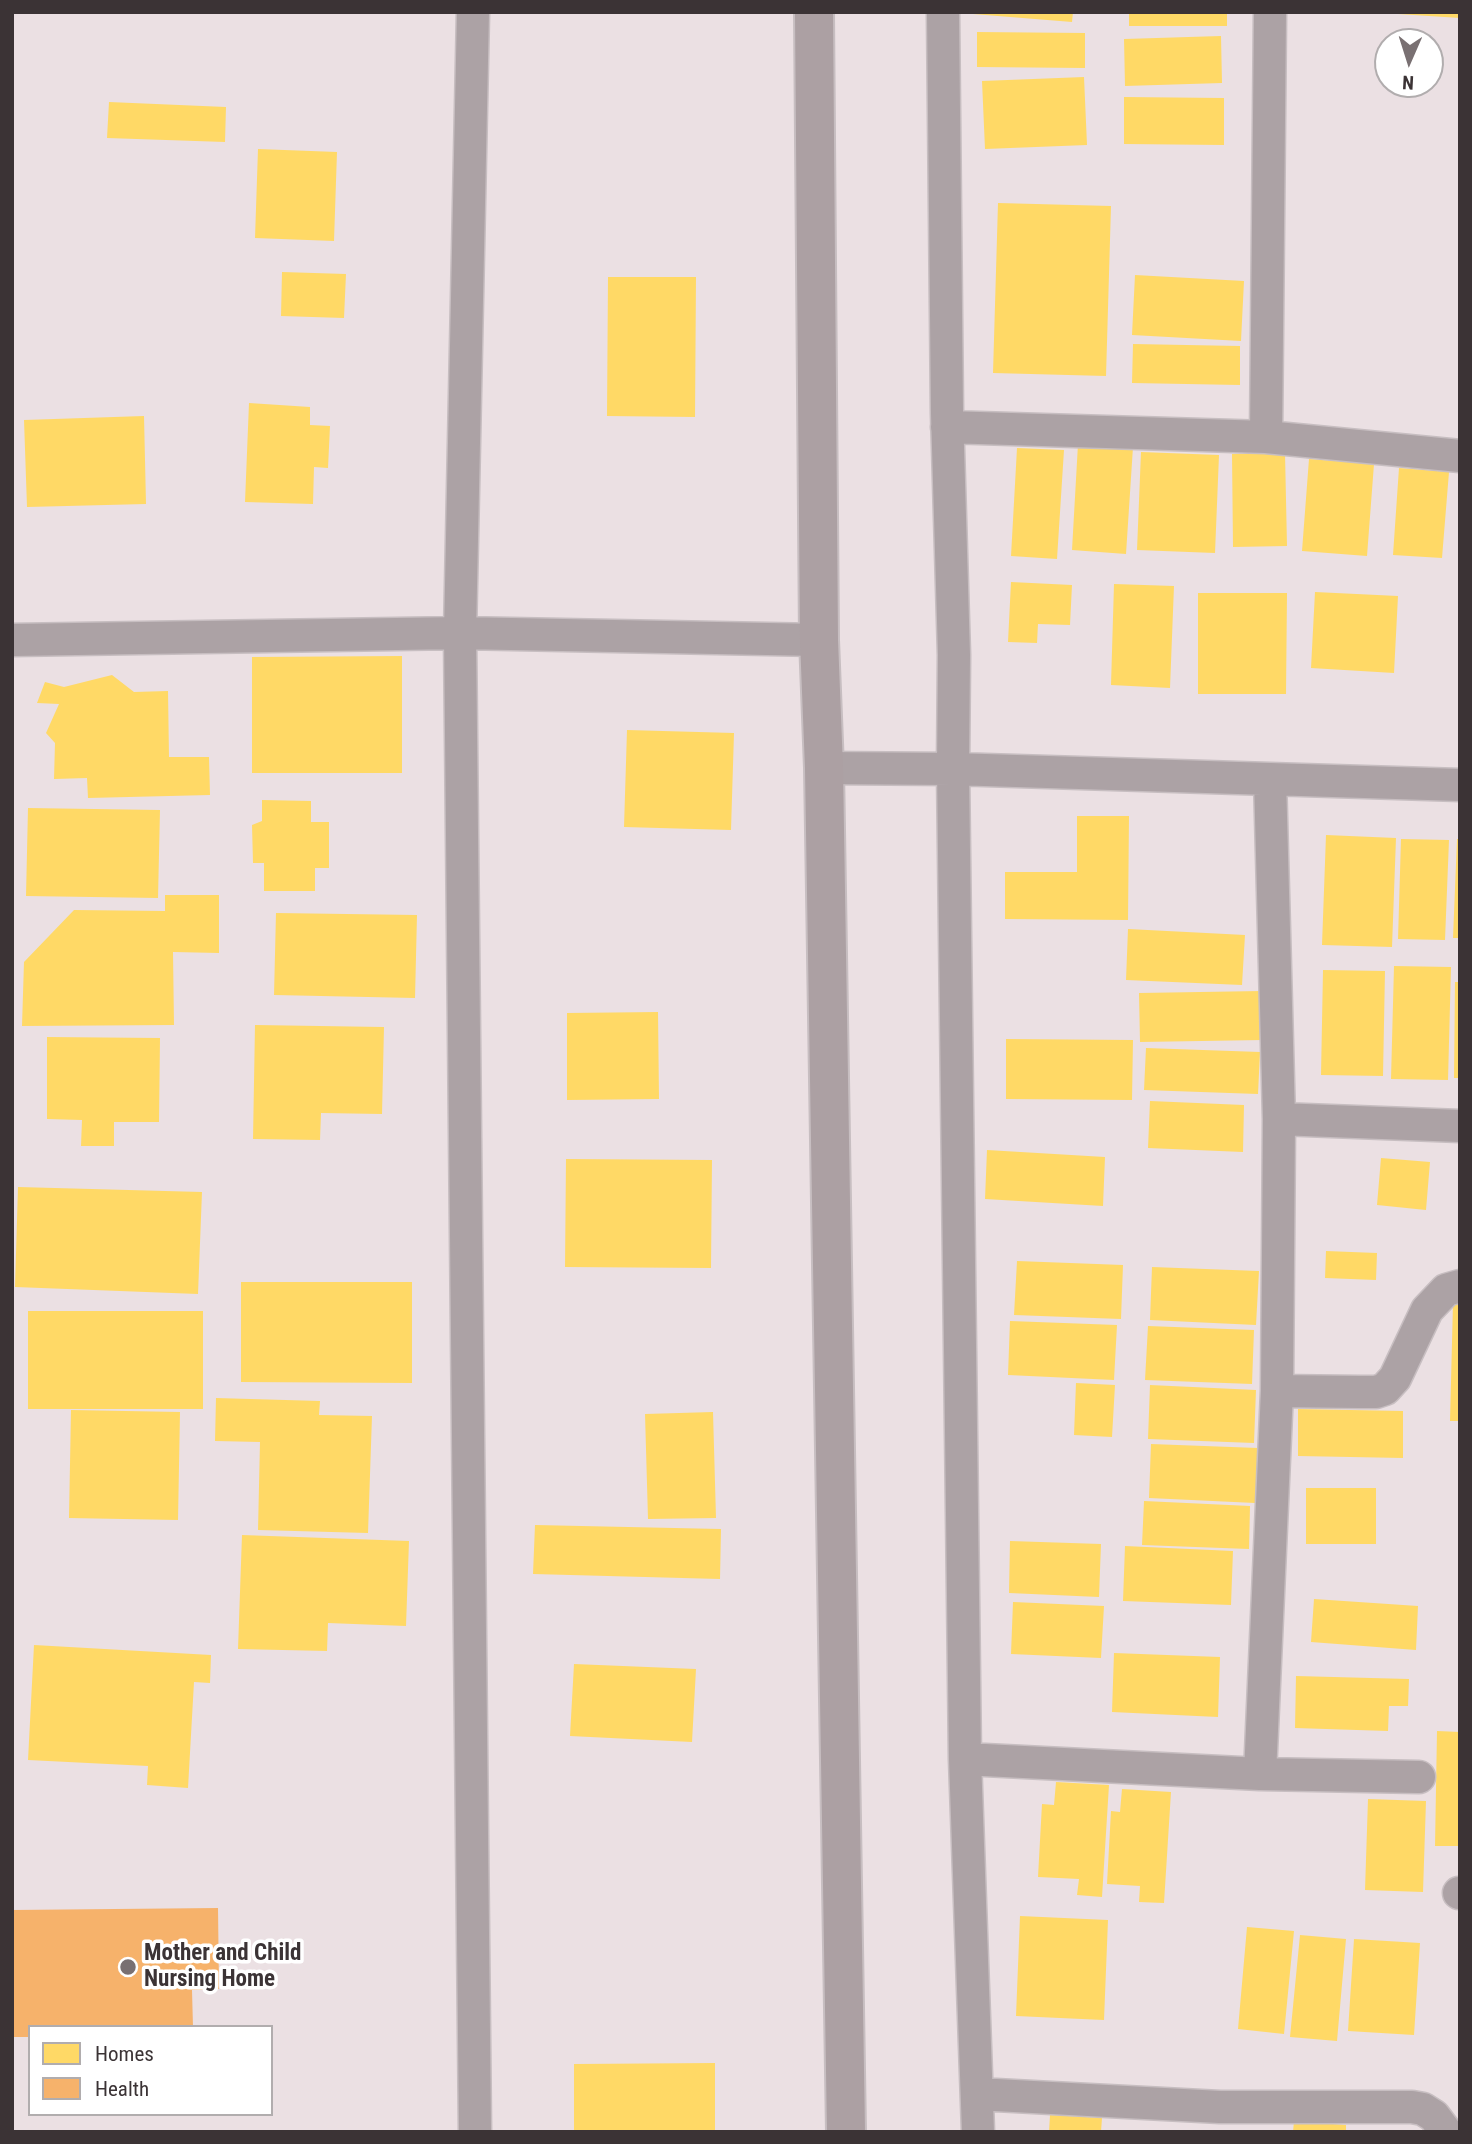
<!DOCTYPE html>
<style>
body{margin:0}
#map{position:relative;width:1472px;height:2144px;overflow:hidden;background:#ebe0e3;font-family:"Roboto Condensed",sans-serif}
canvas{display:block}
.frame{position:absolute;inset:0;border:14px solid #3b3335;pointer-events:none}
.legend{position:absolute;left:28px;top:2025px;width:245px;height:91px;box-sizing:border-box;background:#fff;border:2px solid #b1adae;margin:0;padding:9px 12px;list-style:none;font-size:21px;color:#3b3335}
.legend li{display:flex;align-items:center;gap:14px;height:35px}
.legend b{width:35px;border:2px solid #b1adae}
.north{position:absolute;left:1374px;top:28px;width:70px;height:70px;box-sizing:border-box;background:#fff;border:2px solid #b1adae;border-radius:50%;rotate:183deg;font-size:19px;font-weight:700;line-height:28px;text-align:center;color:#3b3335}
.north::after{content:'';display:block;margin:auto;width:24px;height:32px;background:#797072;clip-path:polygon(50% 0,100% 100%,50% 72%,0 100%)}
</style>
<div id="map">
<canvas width="1472" height="2144"></canvas>
<div class="frame"></div>
<ul class="legend">
<li><b style="height:19px;background:#ffd966"></b>Homes</li>
<li><b style="height:19px;background:#f6b26b"></b>Health</li>
</ul>
<div class="north">N</div>
</div>
<script>
const context = document.querySelector('canvas').getContext('2d');
context.lineJoin = 'round';
function paint(path, color) { context.fillStyle = color; context.fill(path, 'evenodd'); }
const poly = rows => new Path2D(rows.map(r => 'M' + r).join(''));
function trace(path, color, width, dash) { context.strokeStyle = color; context.lineWidth = width; context.lineCap = dash ? 'butt' : 'round'; context.setLineDash(dash || []); context.stroke(path); }
function write(font, color, halo, rows, align = 'center') {
  context.font = font + ' "Roboto Condensed",sans-serif'; context.lineWidth = 7; context.setLineDash([]); context.textBaseline = 'middle'; context.strokeStyle = halo; context.fillStyle = color; for (const [text, x, y, turn = 0] of rows) {
    context.save(); context.translate(x, y); context.rotate((+turn || 0) * Math.PI / 180); context.textAlign = isNaN(turn) ? turn : align; if (halo) context.strokeText(text, 0, 0); context.fillText(text, 0, 0); context.restore();
  }
}
paint(poly([
 [974,12,1073,12,1072,22,973,14],
 [1129,12,1227,12,1227,26,1129,26],
 [1398,12,1460,12,1460,18,1398,14],
 [977,32,1085,33,1085,68,977,67],
 [1221,36,1222,83,1125,86,1124,39],
 [1084,77,1087,145,985,149,982,81],
 [1124,97,1224,98,1224,145,1124,144],
 [109,102,226,107,225,142,107,138],
 [258,149,337,152,334,241,255,238],
 [998,203,1111,206,1106,376,993,373],
 [282,272,346,274,344,318,281,316],
 [1135,275,1244,281,1241,341,1132,335],
 [608,277,696,277,695,417,607,416],
 [1133,344,1240,346,1240,385,1132,383],
 [249,403,310,407,310,425,330,426,328,468,314,467,313,504,245,502],
 [144,416,146,504,27,507,24,420],
 [1078,444,1133,447,1126,554,1072,550],
 [1017,448,1064,450,1057,559,1011,556],
 [1141,452,1219,455,1215,553,1137,550],
 [1285,453,1287,546,1233,547,1232,454],
 [1309,459,1374,464,1367,556,1302,551],
 [1399,468,1449,472,1442,558,1393,555],
 [1011,582,1072,585,1070,625,1038,624,1037,643,1008,642],
 [1114,584,1174,586,1170,688,1111,685],
 [1315,592,1398,596,1394,673,1311,668],
 [1198,593,1287,593,1286,694,1198,694],
 [402,656,402,773,252,773,252,657],
 [112,675,134,692,168,691,169,757,209,757,210,795,88,798,87,778,54,779,55,743,46,733,59,704,37,703,45,682,64,687],
 [627,730,734,733,731,830,624,827],
 [262,800,311,801,311,822,329,822,329,868,315,868,315,891,264,891,264,863,253,863,252,825,262,821],
 [28,808,160,810,158,898,26,896],
 [1077,816,1129,816,1128,920,1005,919,1005,872,1077,872],
 [1326,835,1396,838,1392,947,1322,945],
 [1401,839,1449,840,1445,940,1398,939],
 [1457,839,1460,839,1460,938,1453,938],
 [165,895,219,895,219,953,173,952,174,1025,22,1026,24,962,74,910,165,911],
 [276,913,417,915,415,998,274,995],
 [1128,929,1245,935,1242,985,1126,980],
 [1394,966,1451,967,1448,1080,1391,1079],
 [1323,970,1385,971,1383,1076,1321,1075],
 [1455,982,1460,982,1460,1078,1454,1078],
 [1262,991,1263,1040,1140,1042,1139,993],
 [658,1012,659,1099,567,1100,567,1013],
 [255,1025,384,1027,382,1114,321,1113,320,1140,253,1139],
 [47,1037,160,1038,159,1122,114,1122,114,1146,81,1146,82,1120,47,1119],
 [1006,1039,1133,1040,1132,1100,1006,1099],
 [1146,1048,1260,1052,1258,1094,1144,1090],
 [1150,1101,1244,1105,1243,1152,1148,1148],
 [987,1150,1105,1157,1103,1206,985,1199],
 [1381,1158,1430,1162,1426,1210,1377,1205],
 [566,1159,712,1160,711,1268,565,1267],
 [18,1187,202,1192,198,1294,15,1287],
 [1326,1251,1377,1253,1376,1280,1325,1278],
 [1017,1261,1123,1265,1121,1319,1014,1315],
 [1152,1267,1259,1271,1256,1325,1150,1320],
 [241,1282,412,1282,412,1383,241,1382],
 [1453,1303,1460,1303,1460,1421,1450,1421],
 [28,1311,203,1311,203,1409,28,1409],
 [1010,1321,1117,1325,1114,1380,1008,1375],
 [1148,1326,1254,1330,1252,1384,1145,1380],
 [1076,1383,1115,1385,1112,1437,1074,1435],
 [1150,1385,1256,1390,1254,1443,1148,1439],
 [216,1398,320,1401,319,1415,372,1416,368,1533,258,1530,260,1442,215,1441],
 [1298,1409,1403,1411,1403,1458,1298,1456],
 [71,1410,180,1412,178,1520,69,1518],
 [713,1412,716,1518,648,1519,645,1414],
 [1151,1444,1258,1448,1255,1503,1149,1498],
 [1306,1488,1376,1488,1376,1544,1306,1544],
 [1144,1501,1250,1506,1249,1549,1142,1545],
 [535,1525,721,1529,720,1579,533,1574],
 [242,1535,409,1541,406,1626,328,1623,327,1651,238,1649],
 [1010,1541,1101,1544,1099,1597,1009,1593],
 [1125,1546,1233,1551,1231,1605,1123,1601],
 [1314,1599,1418,1606,1416,1650,1311,1642],
 [1013,1602,1104,1606,1101,1658,1011,1654],
 [34,1645,211,1655,210,1683,194,1682,188,1788,147,1785,148,1766,28,1760],
 [1114,1653,1220,1657,1218,1717,1112,1712],
 [574,1664,696,1669,692,1742,570,1736],
 [1296,1676,1409,1679,1408,1706,1389,1706,1388,1731,1295,1728],
 [1437,1731,1460,1732,1460,1846,1435,1846],
 [1056,1782,1109,1785,1102,1897,1077,1895,1079,1879,1038,1877,1042,1804,1054,1805],
 [1122,1789,1171,1792,1164,1903,1139,1902,1140,1886,1107,1884,1111,1811,1120,1812],
 [1368,1799,1426,1801,1423,1892,1365,1890],
 [1020,1916,1108,1920,1104,2020,1016,2016],
 [1247,1927,1294,1931,1284,2034,1238,2029],
 [1300,1935,1346,1939,1337,2041,1290,2037],
 [1354,1939,1420,1943,1414,2035,1348,2031],
 [715,2063,715,2132,574,2132,574,2064],
 [1050,2115,1102,2118,1101,2132,1049,2132],
 [1294,2121,1346,2125,1346,2132,1293,2132]
]), '#ffd966');
paint(poly([
 [218,1908,219,1989,192,1990,193,2027,30,2027,30,2037,12,2037,12,1910]
]), '#f6b26b');
const street = poly([
 [473,12,460,633,475,2132],
 [943,12,947,413,954,655,953,769,965,1759,978,2132],
 [947,427,1266,437,1460,456],
 [1266,437,1270,12],
 [12,640,460,633,819,640],
 [824,768,953,769,1460,785],
 [1279,1119,1460,1126],
 [1277,1391,1360,1392,1376,1392,1385,1389,1395,1378,1427,1310,1446,1290,1460,1286],
 [965,1759,1260,1774,1419,1777],
 [1260,1774,1277,1391,1279,1119,1270,779],
 [1459,1893,1460,1893],
 [977,2094,1220,2107,1412,2107,1423,2109,1434,2116,1446,2132]
]);
const secondary = poly([
 [814,12,819,640,824,768,846,2132]
]);
trace(street, '#c7bec1', 35);
trace(secondary, '#c7bec1', 42);
trace(street, '#aca2a5', 32);
trace(secondary, '#aca0a3', 38);
for (const [x, y, r, color] of [
 [128,1967,9,"#797072"]
]) { const dot = new Path2D(); dot.arc(x, y, r, 0, 2 * Math.PI); context.fillStyle = color; context.fill(dot); trace(dot, '#fff', 2.5); }
write('bold 23px', '#3b3335', '#fff', [
 ["Mother and Child",144,1954],
 ["Nursing Home",144,1980]
], 'left');
</script>
